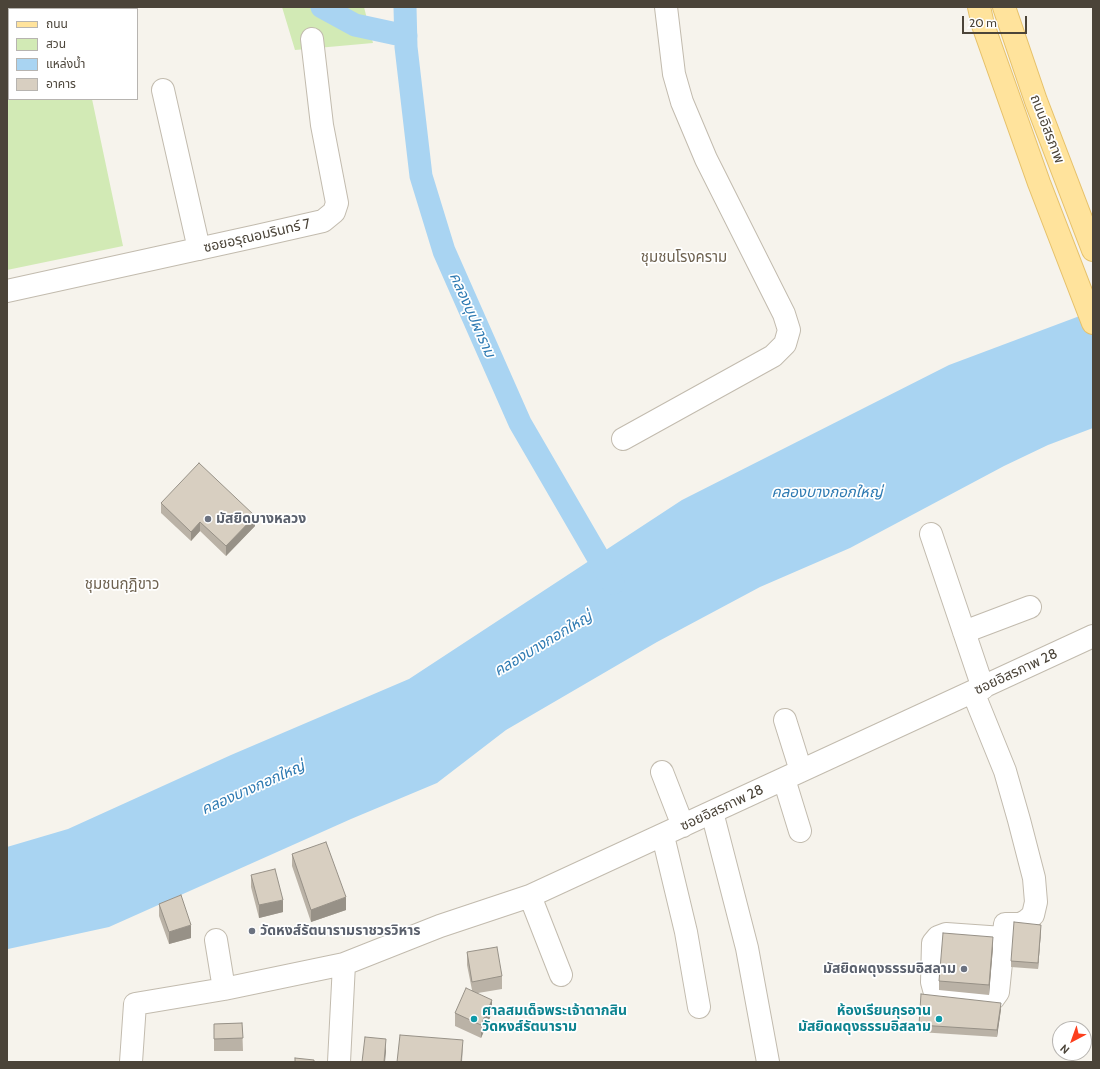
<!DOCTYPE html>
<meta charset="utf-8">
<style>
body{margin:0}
#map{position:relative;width:1100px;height:1069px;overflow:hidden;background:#f6f3ec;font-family:Cabin,"Noto Sans Thai",sans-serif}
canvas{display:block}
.frame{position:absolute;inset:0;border:8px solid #4b4439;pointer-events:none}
.legend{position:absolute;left:8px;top:8px;width:130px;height:92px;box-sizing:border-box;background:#fff;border:1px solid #b7b4b0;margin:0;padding:5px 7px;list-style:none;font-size:12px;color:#4b4439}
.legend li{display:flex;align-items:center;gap:8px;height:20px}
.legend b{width:20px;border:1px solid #b7b4b0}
.north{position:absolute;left:1052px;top:1021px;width:40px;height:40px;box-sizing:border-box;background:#fff;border:1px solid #b7b4b0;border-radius:50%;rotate:221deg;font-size:11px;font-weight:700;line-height:16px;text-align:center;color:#4b4439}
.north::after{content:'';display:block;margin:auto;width:14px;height:18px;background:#fc3f1d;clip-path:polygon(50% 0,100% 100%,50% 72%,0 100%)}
.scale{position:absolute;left:962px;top:16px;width:65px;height:18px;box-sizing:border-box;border:2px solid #4b4439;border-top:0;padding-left:5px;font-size:12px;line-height:14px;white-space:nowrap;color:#4b4439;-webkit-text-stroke:3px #fff;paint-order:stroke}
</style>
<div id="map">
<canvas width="1100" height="1069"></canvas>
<div class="frame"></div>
<ul class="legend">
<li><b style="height:5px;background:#ffe39c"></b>ถนน</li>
<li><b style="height:11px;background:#d2eab5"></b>สวน</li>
<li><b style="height:11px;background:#a9d4f2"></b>แหล่งน้ำ</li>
<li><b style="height:11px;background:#d8cfc1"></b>อาคาร</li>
</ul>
<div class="north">N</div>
<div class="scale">20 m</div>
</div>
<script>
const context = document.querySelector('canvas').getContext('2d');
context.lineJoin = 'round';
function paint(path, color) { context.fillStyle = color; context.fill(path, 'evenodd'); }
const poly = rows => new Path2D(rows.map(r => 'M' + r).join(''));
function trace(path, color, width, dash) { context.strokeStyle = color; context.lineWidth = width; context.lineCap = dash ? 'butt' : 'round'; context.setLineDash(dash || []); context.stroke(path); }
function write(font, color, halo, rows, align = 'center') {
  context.font = font + ' Cabin,"Noto Sans Thai",sans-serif'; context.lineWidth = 3.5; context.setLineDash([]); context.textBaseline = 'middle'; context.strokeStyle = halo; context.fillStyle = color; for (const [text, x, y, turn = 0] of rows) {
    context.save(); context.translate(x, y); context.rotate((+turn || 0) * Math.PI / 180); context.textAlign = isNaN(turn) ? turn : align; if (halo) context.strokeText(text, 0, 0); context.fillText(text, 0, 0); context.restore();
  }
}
paint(poly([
 [7,7,73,7,73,9,9,9,9,99,92,99,123,246,7,270],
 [282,7,364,7,373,43,295,50]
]), '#d2eab5');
paint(poly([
 [1093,311,1093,428,1048,445,1004,466,850,548,760,587,657,642,506,730,437,783,351,819,109,927,8,949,7,847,68,829,231,755,409,679,682,500,949,365]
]), '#a9d4f2');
trace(poly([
 [322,7,355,25,406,36],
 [405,7,406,47,421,176,444,251,520,423,613,583]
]), '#a9d4f2', 23);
const minor = poly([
 [163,90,199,249],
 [7,291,257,236,323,221,334,212,337,203,322,125,312,39],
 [623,439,773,356,785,344,789,330,784,314,706,159,682,102,674,74,666,7],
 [931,534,983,688],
 [964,632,1030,607],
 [973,692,1005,771,1019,820,1034,878,1036,902,1033,915,1026,921,1020,924,1005,924,998,992,993,999,985,1001,945,997,935,993,932,982,933,943,938,937,946,934,1003,938],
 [785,720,801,771],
 [662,772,683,826],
 [784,779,800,831],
 [712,812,747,948,768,1062],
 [663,836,686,932,699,1007],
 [530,896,561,975],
 [216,940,224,989],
 [131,1062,135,1004,224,989,344,964,440,926,530,896,1093,636],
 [339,1062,344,964]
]);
const major = poly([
 [979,7,983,25,1039,183,1093,323],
 [1004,7,1036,101,1093,250]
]);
trace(minor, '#c2bbae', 24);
trace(major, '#e6c16a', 24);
trace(minor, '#fff', 22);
trace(major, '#ffe39c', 22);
paint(poly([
 [161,503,255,526,226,556,200,531,191,541,161,513],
 [292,854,346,910,311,922,292,866],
 [251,875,283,912,259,918,251,887],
 [159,904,191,938,169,944,159,916],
 [1041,931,1038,969,1011,967,1011,961],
 [993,947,989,995,939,990,939,981],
 [467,952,502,976,502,989,478,993,492,1013,481,1038,455,1026,455,1013,472,990,467,965],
 [1001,1009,997,1037,919,1032,919,1025],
 [242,1023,243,1051,214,1051,214,1024]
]), '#bab2a6');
paint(poly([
 [255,516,255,526,226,556,226,546],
 [200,522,200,531,191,541,191,532],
 [346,897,346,910,311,922,311,910],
 [283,900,283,912,259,918,259,905],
 [191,925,191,938,169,944,169,932],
 [1041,925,1041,931,1038,969,1038,963],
 [993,937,993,947,989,995,989,985],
 [492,1000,492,1013,481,1038,481,1025],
 [1001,1003,1001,1009,997,1037,997,1030],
 [386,1039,386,1052,385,1062,384,1062],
 [463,1040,462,1062,461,1062]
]), '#979187');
const building = poly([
 [199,463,255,516,226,546,200,522,191,532,161,503,199,463],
 [326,842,346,897,311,910,292,854,326,842],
 [275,869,283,900,259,905,251,875,275,869],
 [181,895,191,925,169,932,159,904,181,895],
 [1014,922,1041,925,1038,963,1011,961,1014,922],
 [943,933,993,937,989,985,939,981,943,933],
 [497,947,502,976,472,982,467,952,497,947],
 [466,988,492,1000,481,1025,455,1013,466,988],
 [921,994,1001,1003,997,1030,919,1025,921,994],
 [242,1023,243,1038,214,1039,214,1024,242,1023],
 [400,1035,463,1040,461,1062,397,1062,400,1035],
 [365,1037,386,1039,384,1062,362,1062,365,1037],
 [295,1058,314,1060,314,1062,295,1062,295,1058]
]);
paint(building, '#d8cfc1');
trace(building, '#979187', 1);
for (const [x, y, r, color] of [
 [208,519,4,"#6b7280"],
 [252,931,4,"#6b7280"],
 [964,969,4,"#6b7280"],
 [474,1019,4,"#0f9aa8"],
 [939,1019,4,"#0f9aa8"]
]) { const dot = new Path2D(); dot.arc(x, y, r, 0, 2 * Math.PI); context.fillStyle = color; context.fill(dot); trace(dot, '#fff', 1.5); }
write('14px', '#4b4439', '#fff', [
 ["ถนนอิสรภาพ",1047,129,69],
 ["ซอยอรุณอมรินทร์ 7",257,236,-13],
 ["ซอยอิสรภาพ 28",1016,672,-25],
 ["ซอยอิสรภาพ 28",722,808,-25]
]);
write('bold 14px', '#5b616d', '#fff', [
 ["มัสยิดบางหลวง",216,519],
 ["วัดหงส์รัตนารามราชวรวิหาร",260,931],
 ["มัสยิดผดุงธรรมอิสลาม",956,969,"right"]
], 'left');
write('bold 14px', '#0d838f', '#fff', [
 ["ศาลสมเด็จพระเจ้าตากสิน",482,1011],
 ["วัดหงส์รัตนาราม",482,1027],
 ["ห้องเรียนกุรอาน",931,1011,"right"],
 ["มัสยิดผดุงธรรมอิสลาม",931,1027,"right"]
], 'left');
write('15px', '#6e6250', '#fff', [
 ["ชุมชนโรงคราม",684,258],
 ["ชุมชนกุฎิขาว",122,585]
]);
write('italic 15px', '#2e7ab2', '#fff', [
 ["คลองบุปผาราม",472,315,66],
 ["คลองบางกอกใหญ่",827,493],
 ["คลองบางกอกใหญ่",543,644,-31],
 ["คลองบางกอกใหญ่",253,788,-24]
]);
</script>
